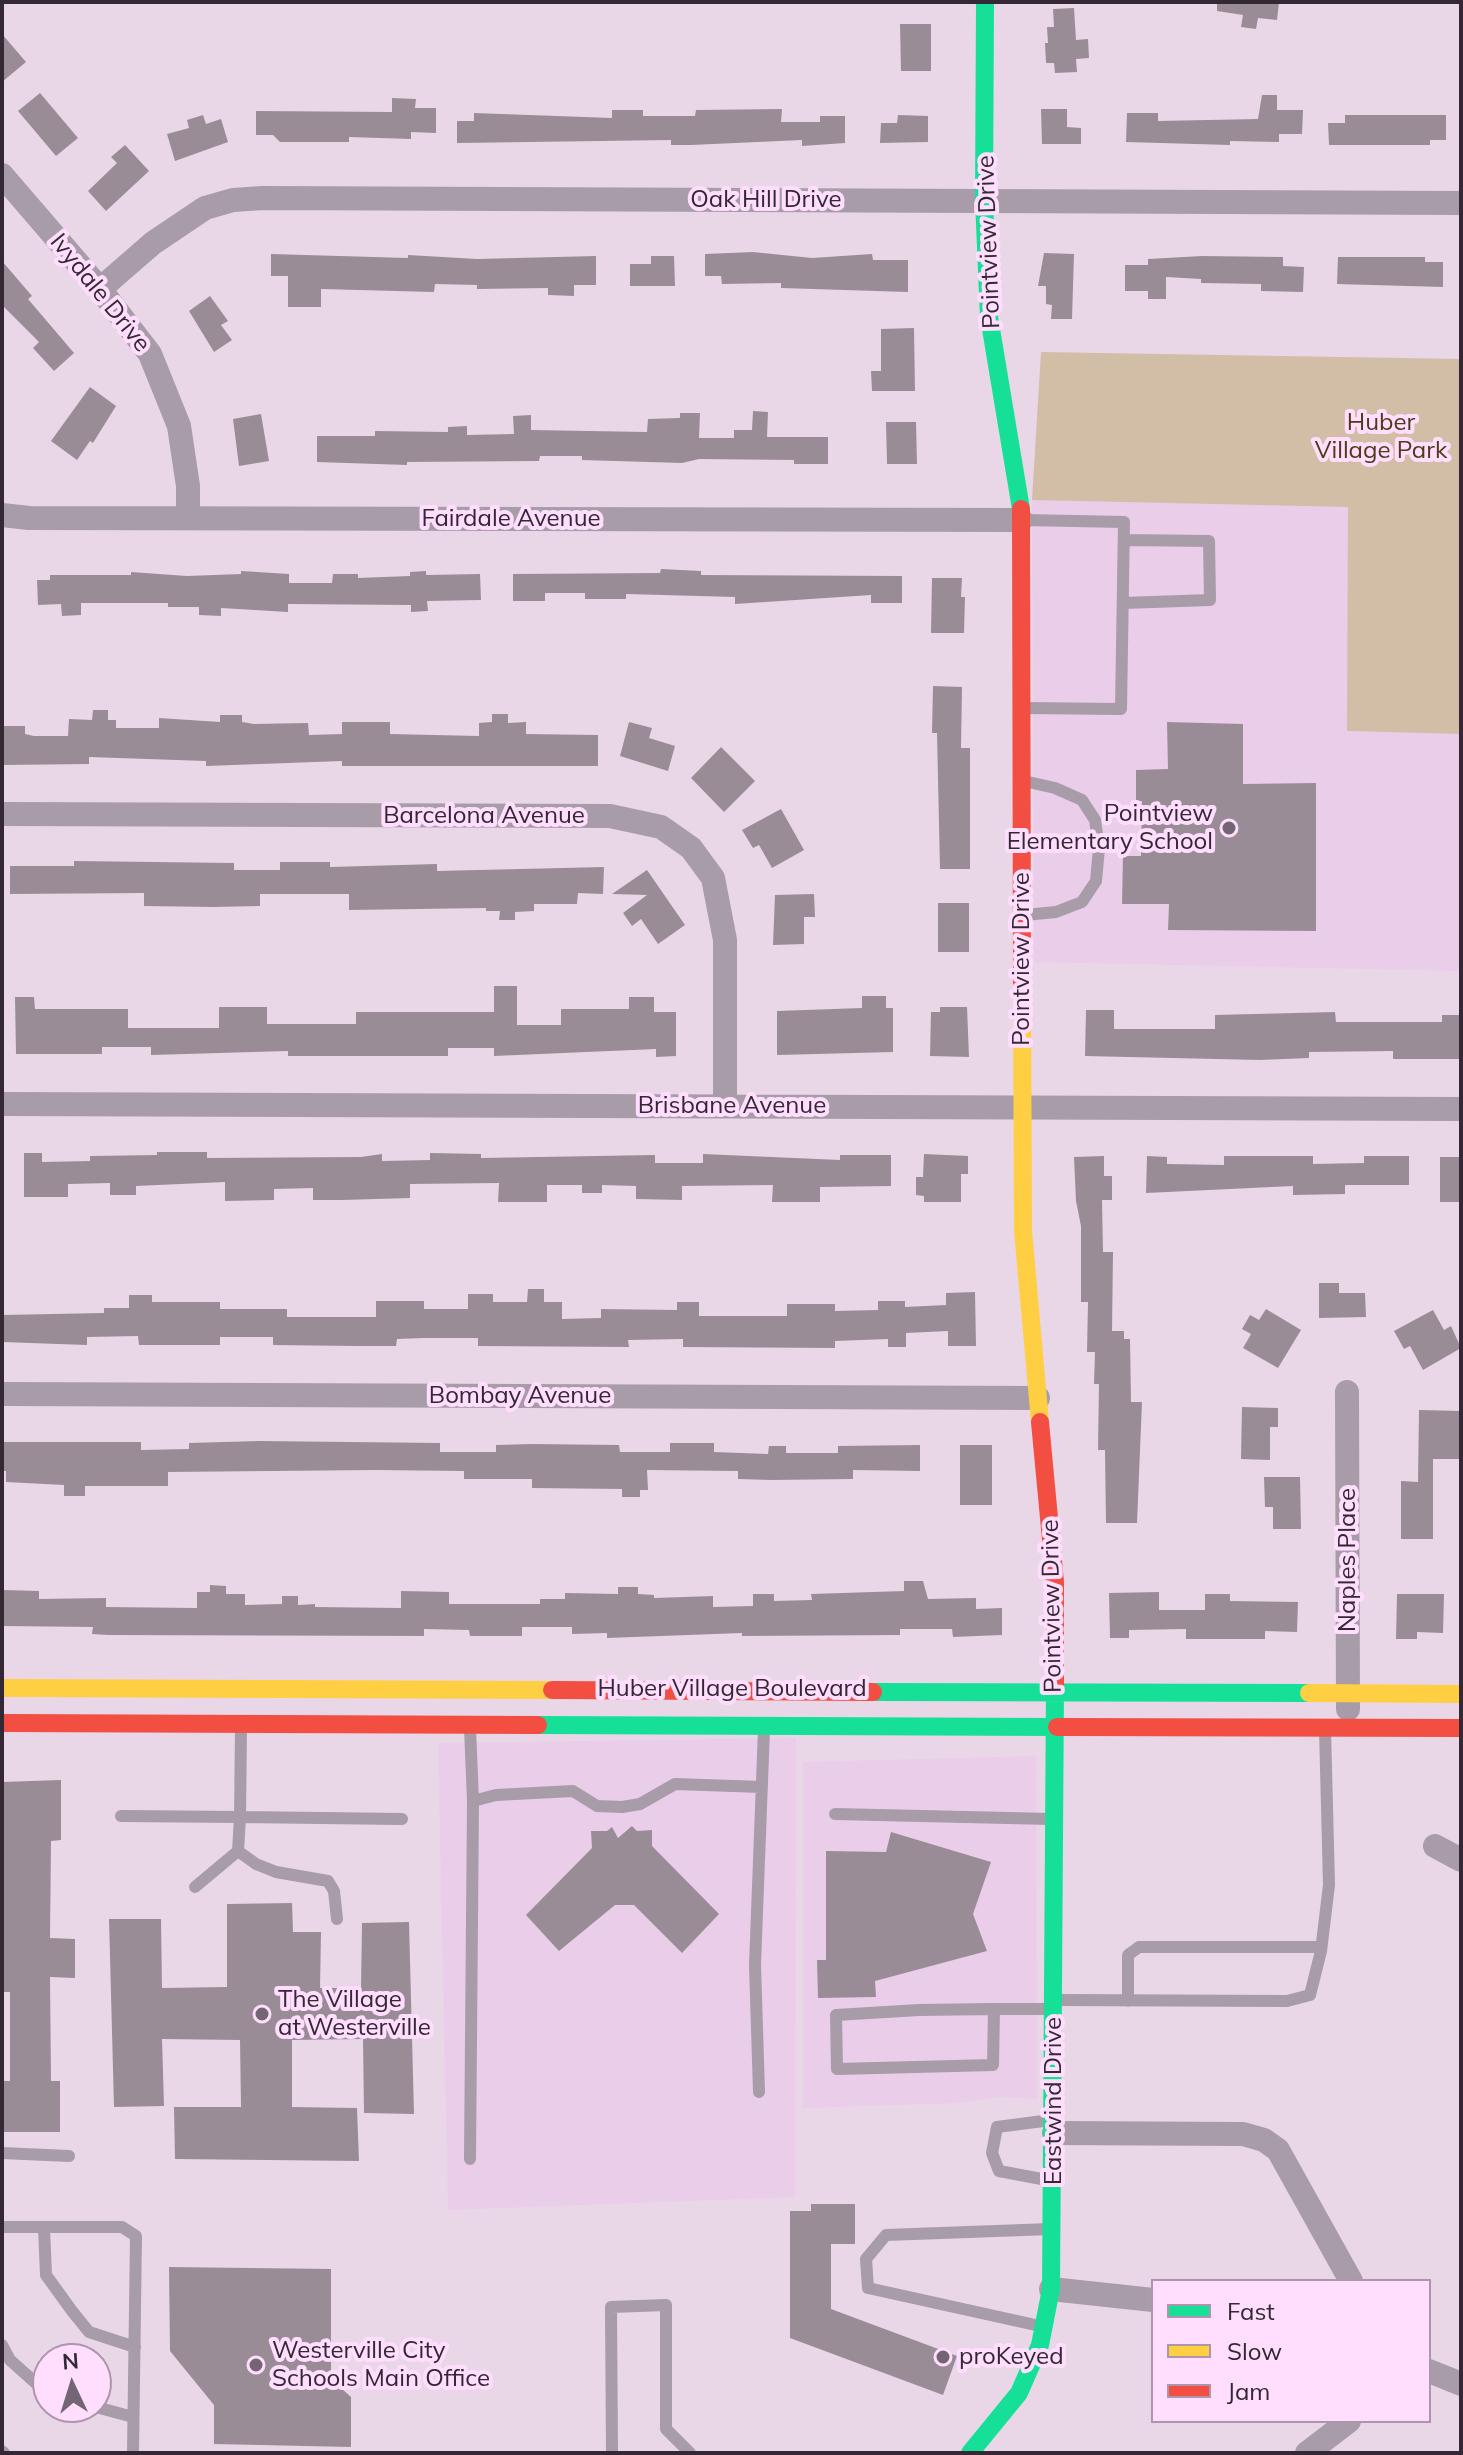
<!DOCTYPE html>
<style>
body{margin:0}
#map{position:relative;width:1463px;height:2455px;overflow:hidden;background:#e9d7e8;font-family:Mulish,sans-serif}
canvas{display:block}
.frame{position:absolute;inset:0;border:4px solid #342834;pointer-events:none}
.legend{position:absolute;left:1151px;top:2279px;width:280px;height:144px;box-sizing:border-box;background:#feddfd;border:2px solid #ad95ad;margin:0;padding:10px 14px;list-style:none;font-size:24px;color:#342834}
.legend li{display:flex;align-items:center;gap:16px;height:40px}
.legend b{width:40px;border:2px solid #ad95ad}
.north{position:absolute;left:32px;top:2343px;width:80px;height:80px;box-sizing:border-box;background:#feddfd;border:2px solid #ad95ad;border-radius:50%;rotate:356deg;font-size:22px;font-weight:700;line-height:32px;text-align:center;color:#342834}
.north::after{content:'';display:block;margin:auto;width:28px;height:36px;background:#736573;clip-path:polygon(50% 0,100% 100%,50% 72%,0 100%)}
</style>
<div id="map">
<canvas width="1463" height="2455"></canvas>
<div class="frame"></div>
<ul class="legend">
<li><b style="height:10px;background:#16e098"></b>Fast</li>
<li><b style="height:10px;background:#ffcf43"></b>Slow</li>
<li><b style="height:10px;background:#f24e42"></b>Jam</li>
</ul>
<div class="north">N</div>
</div>
<script>
const context = document.querySelector('canvas').getContext('2d');
context.lineJoin = 'round';
function paint(path, color) { context.fillStyle = color; context.fill(path, 'evenodd'); }
const poly = rows => new Path2D(rows.map(r => 'M' + r).join(''));
function trace(path, color, width, dash) { context.strokeStyle = color; context.lineWidth = width; context.lineCap = dash ? 'butt' : 'round'; context.setLineDash(dash || []); context.stroke(path); }
function write(font, color, halo, rows, align = 'center') {
  context.font = font + ' Mulish,sans-serif'; context.lineWidth = 8; context.setLineDash([]); context.textBaseline = 'middle'; context.strokeStyle = halo; context.fillStyle = color; for (const [text, x, y, turn = 0] of rows) {
    context.save(); context.translate(x, y); context.rotate((+turn || 0) * Math.PI / 180); context.textAlign = isNaN(turn) ? turn : align; if (halo) context.strokeText(text, 0, 0); context.fillText(text, 0, 0); context.restore();
  }
}
paint(poly([
 [1032,500,1349,507,1347,731,1461,734,1461,971,1034,962],
 [796,1738,795,2197,448,2210,438,1743],
 [1036,1756,1037,2099,1002,2097,957,2103,803,2108,803,1762]
]), '#eacde9');
paint(poly([
 [1041,352,1461,359,1461,734,1347,731,1348,507,1032,500]
]), '#d2bda7');
paint(poly([
 [1217,2,1279,2,1277,20,1258,18,1256,29,1241,27,1243,15,1217,11],
 [1074,8,1076,40,1088,39,1089,58,1076,59,1077,72,1055,73,1054,63,1046,63,1045,43,1048,43,1047,27,1054,27,1053,9],
 [900,24,931,24,931,71,901,71],
 [2,34,26,62,2,82],
 [40,93,78,138,56,156,18,111],
 [1262,95,1277,95,1277,110,1303,110,1302,134,1279,134,1279,142,1230,141,1230,145,1126,142,1127,113,1158,113,1158,121,1258,119],
 [392,98,416,99,415,108,436,108,436,133,411,132,411,139,349,137,349,142,280,142,273,135,256,135,256,111,392,112],
 [782,109,781,122,820,122,820,116,845,116,845,143,802,146,802,140,691,145,671,145,671,140,457,143,457,121,474,121,474,113,612,118,612,110,643,110,643,116,695,116,696,110],
 [1041,109,1067,109,1067,127,1081,128,1081,144,1042,144],
 [203,115,206,124,221,119,228,142,175,161,167,134,189,128,187,120],
 [898,115,928,116,928,142,880,143,881,123,897,123],
 [1345,115,1446,115,1446,140,1430,140,1430,145,1329,145,1328,123,1345,123],
 [125,145,149,171,106,211,88,191,117,163,111,157],
 [753,252,812,258,872,254,873,260,908,260,908,292,781,288,781,283,722,284,721,276,705,276,705,254],
 [1044,253,1074,254,1072,319,1051,319,1052,305,1046,304,1046,286,1038,286],
 [271,254,408,258,408,255,477,259,596,256,596,285,574,285,574,296,548,295,548,288,477,289,477,285,435,284,434,292,321,289,321,307,288,307,288,276,271,276],
 [651,256,674,256,675,286,630,286,630,264,651,264],
 [1202,256,1283,257,1283,266,1304,267,1303,292,1261,291,1261,284,1201,283,1201,279,1166,277,1166,299,1148,299,1148,291,1125,291,1125,265,1148,265,1148,259],
 [1338,257,1425,257,1425,262,1443,262,1443,287,1337,284],
 [2,261,32,296,28,299,74,353,54,371,33,348,39,342,2,305],
 [210,296,228,321,221,325,232,340,214,352,189,311],
 [914,328,915,391,872,391,871,371,881,371,881,329],
 [90,387,116,406,93,443,90,441,77,460,51,441],
 [753,411,768,412,767,437,828,437,828,464,794,464,794,460,699,459,682,463,582,460,582,456,540,456,539,461,407,462,407,465,317,462,317,436,375,436,375,431,448,432,448,427,467,426,467,435,514,434,513,416,531,415,531,430,647,432,648,419,680,418,680,413,700,413,699,438,734,438,734,430,752,430],
 [261,414,269,461,239,466,233,419],
 [886,422,916,422,917,464,887,464],
 [661,569,701,571,701,575,902,576,902,603,871,603,871,595,735,604,735,597,626,594,626,599,585,599,585,593,545,593,545,601,513,601,513,574,660,573],
 [241,571,289,574,289,583,332,583,333,574,358,574,358,578,410,576,410,572,426,571,426,575,480,574,481,600,427,601,428,611,411,612,411,605,288,604,288,612,221,608,221,616,199,615,199,607,168,607,168,603,81,603,81,615,62,616,61,604,38,605,37,580,50,580,50,575,131,575,131,572,187,576,241,574],
 [932,578,962,578,961,597,965,597,964,633,931,633],
 [933,686,962,687,961,748,970,748,970,869,940,869,937,733,932,733],
 [93,710,108,710,108,720,116,720,116,728,159,728,159,718,220,722,220,715,242,715,242,722,254,724,308,723,309,735,342,734,342,722,390,722,390,734,479,736,479,723,492,722,492,714,508,714,508,723,526,722,526,734,598,735,598,766,342,766,342,761,206,766,206,761,89,757,89,764,3,765,3,726,25,726,25,734,34,736,68,736,69,719,92,720],
 [629,722,652,728,649,738,675,746,668,771,620,756],
 [1167,722,1243,724,1243,784,1316,783,1316,931,1168,930,1169,904,1122,904,1123,856,1141,856,1142,801,1136,801,1136,770,1168,769],
 [721,747,755,781,724,812,691,778],
 [781,809,804,850,772,868,759,845,753,848,742,830],
 [74,861,234,863,234,870,280,870,280,862,330,862,330,867,437,864,437,871,604,867,603,894,578,893,577,904,534,904,534,911,515,912,515,920,499,920,500,911,486,911,486,908,349,910,349,894,260,894,260,906,213,907,144,906,144,893,10,894,10,866,74,866],
 [647,870,685,925,658,944,641,919,632,926,623,913,647,895,612,894],
 [814,894,815,917,804,917,804,944,773,945,775,895],
 [938,903,969,903,969,952,938,952],
 [494,986,517,986,517,1025,561,1025,561,1009,629,1009,629,997,654,997,654,1012,676,1012,676,1056,656,1057,656,1049,494,1056,494,1048,448,1048,448,1056,288,1056,288,1051,151,1055,151,1047,102,1047,102,1054,16,1054,15,997,34,997,35,1009,128,1009,128,1028,219,1028,219,1007,267,1007,267,1024,356,1024,356,1012,494,1012],
 [862,996,886,996,886,1008,893,1008,893,1052,777,1055,777,1011,862,1008],
 [940,1007,967,1007,969,1057,930,1056,931,1012,940,1012],
 [1086,1010,1114,1010,1114,1029,1215,1029,1215,1015,1335,1012,1336,1022,1442,1022,1442,1015,1461,1015,1461,1059,1393,1059,1393,1051,1309,1052,1309,1058,1260,1060,1085,1056],
 [157,1152,207,1152,207,1158,361,1157,382,1154,382,1161,430,1160,430,1153,481,1154,481,1158,655,1155,655,1163,703,1163,703,1154,840,1160,840,1155,891,1155,891,1186,820,1187,820,1202,772,1202,773,1185,682,1186,682,1200,636,1199,636,1186,602,1185,602,1193,582,1193,582,1185,547,1185,547,1202,498,1202,499,1183,410,1184,410,1198,342,1200,313,1200,313,1188,274,1189,274,1200,225,1201,225,1182,136,1186,136,1195,110,1195,110,1183,68,1184,68,1197,24,1197,24,1153,42,1153,42,1162,90,1161,90,1156,157,1155],
 [924,1154,968,1156,968,1174,961,1174,961,1202,924,1202,924,1196,916,1195,916,1177,923,1177],
 [1104,1156,1104,1176,1112,1176,1112,1200,1102,1200,1103,1252,1113,1252,1112,1331,1124,1331,1124,1339,1130,1339,1131,1402,1142,1402,1137,1523,1106,1523,1105,1450,1098,1450,1099,1384,1094,1384,1095,1352,1087,1352,1088,1302,1081,1302,1081,1226,1076,1201,1074,1157],
 [1147,1156,1167,1157,1167,1164,1224,1165,1224,1156,1313,1156,1313,1164,1364,1163,1364,1156,1409,1156,1409,1185,1345,1185,1345,1194,1293,1195,1293,1186,1146,1193],
 [1440,1157,1460,1157,1461,1202,1440,1202],
 [1319,1283,1339,1283,1339,1293,1365,1293,1366,1317,1319,1318],
 [528,1289,544,1289,544,1302,562,1302,562,1319,601,1318,601,1309,677,1310,677,1302,699,1302,699,1316,787,1316,787,1304,835,1304,835,1311,878,1310,878,1301,905,1301,905,1307,946,1305,946,1293,975,1292,976,1346,948,1346,948,1331,906,1333,906,1347,888,1347,888,1339,835,1341,835,1348,683,1347,683,1339,628,1340,629,1347,478,1346,478,1338,424,1338,397,1339,396,1346,355,1346,273,1345,273,1337,220,1337,220,1345,139,1345,138,1336,87,1337,87,1345,2,1342,2,1315,104,1313,104,1308,129,1308,129,1295,152,1295,152,1302,220,1302,220,1309,287,1309,287,1317,376,1317,376,1301,424,1301,424,1309,468,1309,468,1294,493,1294,493,1302,527,1302],
 [1266,1309,1301,1330,1278,1368,1243,1348,1251,1334,1242,1329,1250,1315,1259,1320],
 [1433,1310,1444,1330,1451,1326,1461,1348,1423,1370,1410,1346,1404,1349,1394,1331],
 [1242,1407,1278,1408,1278,1427,1270,1427,1270,1460,1241,1459],
 [1419,1410,1461,1411,1461,1459,1433,1459,1433,1539,1401,1539,1401,1481,1418,1482],
 [259,1441,440,1443,440,1452,496,1452,496,1445,532,1444,619,1445,620,1452,670,1452,670,1443,714,1443,714,1452,768,1454,769,1446,786,1446,786,1453,838,1453,838,1446,920,1445,920,1471,853,1470,853,1479,772,1480,738,1479,738,1471,647,1470,648,1490,640,1490,640,1497,622,1497,622,1489,532,1488,532,1479,464,1479,464,1471,375,1470,168,1472,168,1486,85,1486,85,1496,64,1496,64,1485,6,1482,6,1471,2,1471,2,1442,141,1442,141,1450,189,1449,189,1443],
 [960,1445,992,1445,992,1505,960,1505],
 [1264,1477,1300,1477,1301,1529,1273,1529,1273,1507,1265,1507],
 [904,1581,923,1581,928,1599,976,1598,976,1609,1002,1608,1002,1635,953,1637,952,1629,900,1629,900,1635,742,1636,742,1633,607,1638,607,1633,572,1634,572,1627,522,1627,522,1636,470,1636,469,1630,424,1629,424,1636,108,1635,92,1634,93,1627,2,1626,2,1590,39,1591,39,1599,106,1598,106,1607,197,1608,197,1592,210,1592,210,1585,226,1586,226,1594,245,1594,245,1605,282,1604,282,1596,298,1596,298,1605,315,1604,315,1607,401,1608,401,1591,449,1592,449,1604,540,1604,540,1599,565,1599,565,1593,618,1594,618,1587,638,1587,638,1594,654,1595,654,1598,713,1596,713,1607,753,1606,753,1594,774,1594,774,1601,812,1600,811,1594,904,1591],
 [1159,1592,1159,1610,1205,1610,1205,1594,1230,1594,1230,1601,1298,1602,1297,1632,1265,1631,1265,1639,1186,1639,1186,1629,1129,1630,1129,1638,1110,1638,1109,1593],
 [1397,1594,1444,1594,1443,1633,1417,1632,1417,1639,1396,1639],
 [61,1780,61,1840,51,1841,50,1938,75,1939,75,1978,50,1977,51,2081,60,2081,60,2132,2,2132,2,2081,10,2081,10,1992,2,1992,2,1782],
 [632,1826,637,1831,652,1830,652,1846,719,1914,682,1953,634,1905,615,1905,559,1951,526,1915,592,1848,591,1831,607,1831,612,1827,618,1838],
 [891,1832,991,1862,973,1914,987,1951,875,1981,876,1997,818,1998,817,1960,826,1960,826,1851,886,1852],
 [292,1903,293,1932,321,1932,320,1988,361,1988,362,1923,409,1922,414,2114,364,2113,363,2039,292,2040,292,2107,357,2108,359,2161,175,2159,174,2107,241,2107,240,2040,162,2039,164,2106,114,2107,109,1919,161,1919,162,1988,227,1987,227,1904],
 [811,2204,855,2204,855,2244,831,2244,831,2309,957,2356,943,2395,790,2338,790,2211,811,2211],
 [169,2267,331,2269,331,2379,351,2397,351,2447,214,2444,214,2405,170,2351]
]), '#9a8c97');
trace(poly([
 [1123,603,1210,600,1209,541,1124,540],
 [1023,708,1121,709,1124,522,1024,520],
 [1024,781,1055,788,1082,800,1095,820,1099,848,1096,881,1082,902,1056,912,1025,915],
 [470,1728,473,1801],
 [835,1814,1051,1819],
 [121,1816,240,1817,241,1728],
 [238,1851,256,1864,276,1872,328,1881,334,1891,337,1919],
 [195,1887,238,1851,240,1817,402,1819],
 [1057,2000,1287,2001,1310,1995,1321,1951,1329,1885,1325,1729],
 [1128,2001,1128,1955,1139,1947,1321,1947],
 [994,2009,993,2065,837,2069,836,2015,919,2010,994,2009,1050,2009],
 [759,2092,755,1965,764,1729],
 [1051,2120,997,2127,992,2153,999,2171,1052,2181],
 [2,2153,69,2156],
 [470,2159,473,1801,496,1795,573,1791,597,1806,622,1807,640,1804,675,1784,762,1787],
 [2,2227,122,2227,136,2236,133,2453],
 [44,2228,46,2275,72,2311,89,2332,135,2347],
 [1040,2326,868,2288,866,2259,886,2235,1051,2229],
 [2,2345,10,2360,48,2394],
 [96,2407,133,2417],
 [2,2451,4,2453],
 [612,2453,611,2307,666,2305,666,2429,690,2453]
]), '#a79ca7', 12);
trace(poly([
 [2,175,100,289,150,354,179,426,188,486,188,517],
 [100,289,153,243,205,208,233,200,263,198,1461,203],
 [2,515,29,518,1021,520],
 [2,814,610,816,661,827,691,848,713,878,725,940,725,1106],
 [2,1104,1461,1109],
 [1347,1392,1348,1709],
 [2,1394,1038,1398],
 [1435,1846,1461,1860],
 [1054,2133,1243,2134,1264,2140,1278,2150,1351,2281],
 [1051,2289,1153,2300],
 [1429,2371,1461,2384],
 [1307,2453,1349,2421]
]), '#a79ca7', 24);
trace(poly([
 [985,2,984,200,989,317,1021,509],
 [873,1692,1309,1693],
 [538,1725,1057,1727],
 [970,2453,1019,2393,1040,2345,1051,2289,1055,1686]
]), '#16e098', 18);
trace(poly([
 [1022,990,1023,1230,1040,1422],
 [2,1688,552,1690],
 [1309,1693,1461,1694]
]), '#ffcf43', 18);
trace(poly([
 [1021,509,1022,990],
 [1040,1422,1055,1582,1055,1686],
 [552,1690,873,1692],
 [2,1723,538,1725],
 [1057,1727,1461,1728]
]), '#f24e42', 18);
for (const [x, y, r, color] of [
 [1229,828,8,"#736573"],
 [262,2014,8,"#736573"],
 [943,2357,8,"#736573"],
 [256,2365,8,"#736573"]
]) { const dot = new Path2D(); dot.arc(x, y, r, 0, 2 * Math.PI); context.fillStyle = color; context.fill(dot); trace(dot, '#feddfd', 3); }
write('24px', '#342834', '#feddfd', [
 ["Oak Hill Drive",766,200],
 ["Pointview Drive",989,242,-92],
 ["Ivydale Drive",100,293,51],
 ["Fairdale Avenue",511,519],
 ["Barcelona Avenue",484,816],
 ["Pointview Drive",1022,959,-90],
 ["Brisbane Avenue",732,1106],
 ["Bombay Avenue",520,1396],
 ["Naples Place",1348,1560,-90],
 ["Pointview Drive",1052,1606,-91],
 ["Huber Village Boulevard",732,1689],
 ["Eastwind Drive",1054,2101,-90]
]);
write('24px', '#4c3c17', '#feddfd', [
 ["Huber",1381,423],
 ["Village Park",1381,451]
]);
write('24px', '#342834', '#feddfd', [
 ["Pointview",1213,814,"right"],
 ["Elementary School",1213,842,"right"],
 ["The Village",278,2000],
 ["at Westerville",278,2028],
 ["Westerville City",272,2351],
 ["Schools Main Office",272,2379],
 ["proKeyed",959,2357]
], 'left');
</script>
